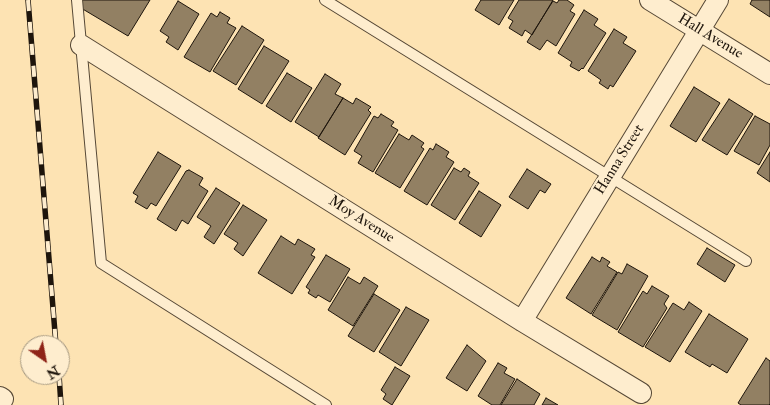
<!DOCTYPE html>
<style>
body{margin:0}
#map{position:relative;width:770px;height:405px;overflow:hidden;background:#fde3b3;font-family:"IM FELL Double Pica",serif}
canvas{display:block}
.north{position:absolute;left:20px;top:335px;width:50px;height:50px;box-sizing:border-box;background:#feedce;border:1px solid #a49780;border-radius:50%;rotate:147deg;font-size:14px;font-weight:700;line-height:20px;text-align:center;color:#1e150c}
.north::after{content:'';display:block;margin:auto;width:18px;height:22px;background:#8f2418;clip-path:polygon(50% 0,100% 100%,50% 72%,0 100%)}
</style>
<div id="map">
<canvas width="770" height="405"></canvas>
<div class="north">N</div>
</div>
<script>
const context = document.querySelector('canvas').getContext('2d');
context.lineJoin = 'round';
function paint(path, color) { context.fillStyle = color; context.fill(path, 'evenodd'); }
const poly = rows => new Path2D(rows.map(r => 'M' + r).join(''));
function trace(path, color, width, dash) { context.strokeStyle = color; context.lineWidth = width; context.lineCap = dash ? 'butt' : 'round'; context.setLineDash(dash || []); context.stroke(path); }
function write(font, color, halo, rows, align = 'center') {
  context.font = font + ' "IM FELL Double Pica",serif'; context.lineWidth = 4.5; context.setLineDash([]); context.textBaseline = 'middle'; context.strokeStyle = halo; context.fillStyle = color; for (const [text, x, y, turn = 0] of rows) {
    context.save(); context.translate(x, y); context.rotate((+turn || 0) * Math.PI / 180); context.textAlign = isNaN(turn) ? turn : align; if (halo) context.strokeText(text, 0, 0); context.fillText(text, 0, 0); context.restore();
  }
}
const building = poly([
 [80,0,150,0,128,36,81,8,80,0],
 [481,0,514,0,499,25,475,10,481,0],
 [519,0,553,0,532,35,525,30,522,36,509,28,513,21,508,18,519,0],
 [559,0,567,0,574,5,570,11,575,14,556,46,547,40,540,50,527,42,553,1,557,3,559,0],
 [752,0,770,0,770,17,750,4,752,0],
 [178,1,199,14,178,50,166,42,169,37,160,31,178,1],
 [584,10,598,19,594,25,606,33,583,69,582,68,579,71,570,66,572,62,558,53,584,10],
 [220,12,230,18,227,23,236,28,210,72,184,57,211,13,217,17,220,12],
 [242,26,264,40,236,85,213,71,242,26],
 [614,29,627,37,623,43,636,51,613,87,610,85,608,89,599,83,601,80,588,71,614,29],
 [264,46,289,61,262,104,238,89,264,46],
 [287,73,312,88,291,122,266,106,287,73],
 [325,74,341,84,335,94,343,98,319,137,295,122,325,74],
 [694,87,720,103,696,142,670,126,694,87],
 [343,98,353,104,356,98,371,107,368,110,371,113,345,155,318,138,343,98],
 [729,99,753,114,727,155,702,140,729,99],
 [381,114,394,122,391,126,398,130,373,172,358,163,362,156,354,151,374,116,378,118,381,114],
 [755,116,770,124,770,145,759,165,734,151,755,116],
 [399,134,409,140,412,135,424,143,421,147,424,149,400,188,375,173,399,134],
 [436,144,449,152,446,157,454,162,427,205,404,191,430,148,433,150,436,144],
 [158,152,181,166,156,206,151,203,147,209,135,202,138,196,133,193,158,152],
 [770,152,770,182,757,173,770,152],
 [454,168,461,172,464,168,470,172,468,176,479,183,455,220,431,205,454,168],
 [527,169,551,184,545,193,540,190,528,209,509,197,527,169],
 [189,170,203,178,199,185,208,191,188,224,182,220,176,231,157,219,186,171,189,170],
 [216,188,240,203,214,244,204,237,211,226,197,217,216,188],
 [479,191,501,205,481,237,459,223,479,191],
 [243,205,267,220,243,256,234,249,238,243,224,234,243,205],
 [281,236,295,245,298,239,315,249,311,255,315,257,292,294,258,273,281,236],
 [707,248,735,265,725,282,697,264,707,248],
 [326,255,350,269,330,302,318,295,316,298,308,293,310,290,306,287,326,255],
 [592,257,600,262,602,257,610,262,607,266,617,272,591,314,566,298,592,257],
 [627,264,648,276,617,330,592,315,618,272,622,274,627,264],
 [348,277,360,284,364,277,378,286,353,326,328,310,348,277],
 [652,286,669,296,664,304,667,308,643,347,618,332,643,291,647,294,652,286],
 [374,294,400,310,374,352,348,336,374,294],
 [689,302,702,311,670,362,645,347,673,303,684,310,689,302],
 [406,307,429,320,401,366,379,352,406,307],
 [709,314,748,339,727,373,712,364,710,367,685,352,709,314],
 [467,345,486,361,467,391,446,378,467,345],
 [766,358,770,361,770,404,769,405,741,405,738,403,766,358],
 [498,363,507,368,504,373,515,379,500,405,492,405,478,396,498,363],
 [395,367,410,376,392,405,383,399,386,394,381,390,395,367],
 [517,379,540,394,534,405,501,405,517,379],
 [546,398,558,405,542,405,546,398]
]);
paint(building, '#928063');
trace(building, '#1e150c', 1);
const service = poly([
 [77,0,101,263,326,405],
 [325,0,746,261]
]);
const minor = poly([
 [650,0,770,74],
 [81,45,522,321,641,393],
 [522,321,718,0],
 [0,397,3,399]
]);
trace(service, '#564836', 12);
trace(minor, '#564836', 22);
trace(service, '#feedce', 10);
trace(minor, '#feedce', 20);
const rail = poly([
 [28,0,56,345],
 [59,375,61,405]
]);
trace(rail, '#1e150c', 5.5);
trace(rail, '#feedce', 4, [11]);
write('15px', '#1e150c', '#feedce', [
 ["Hall Avenue",710,37,31],
 ["Hanna Street",620,160,-58],
 ["Moy Avenue",361,220,32]
]);
</script>
